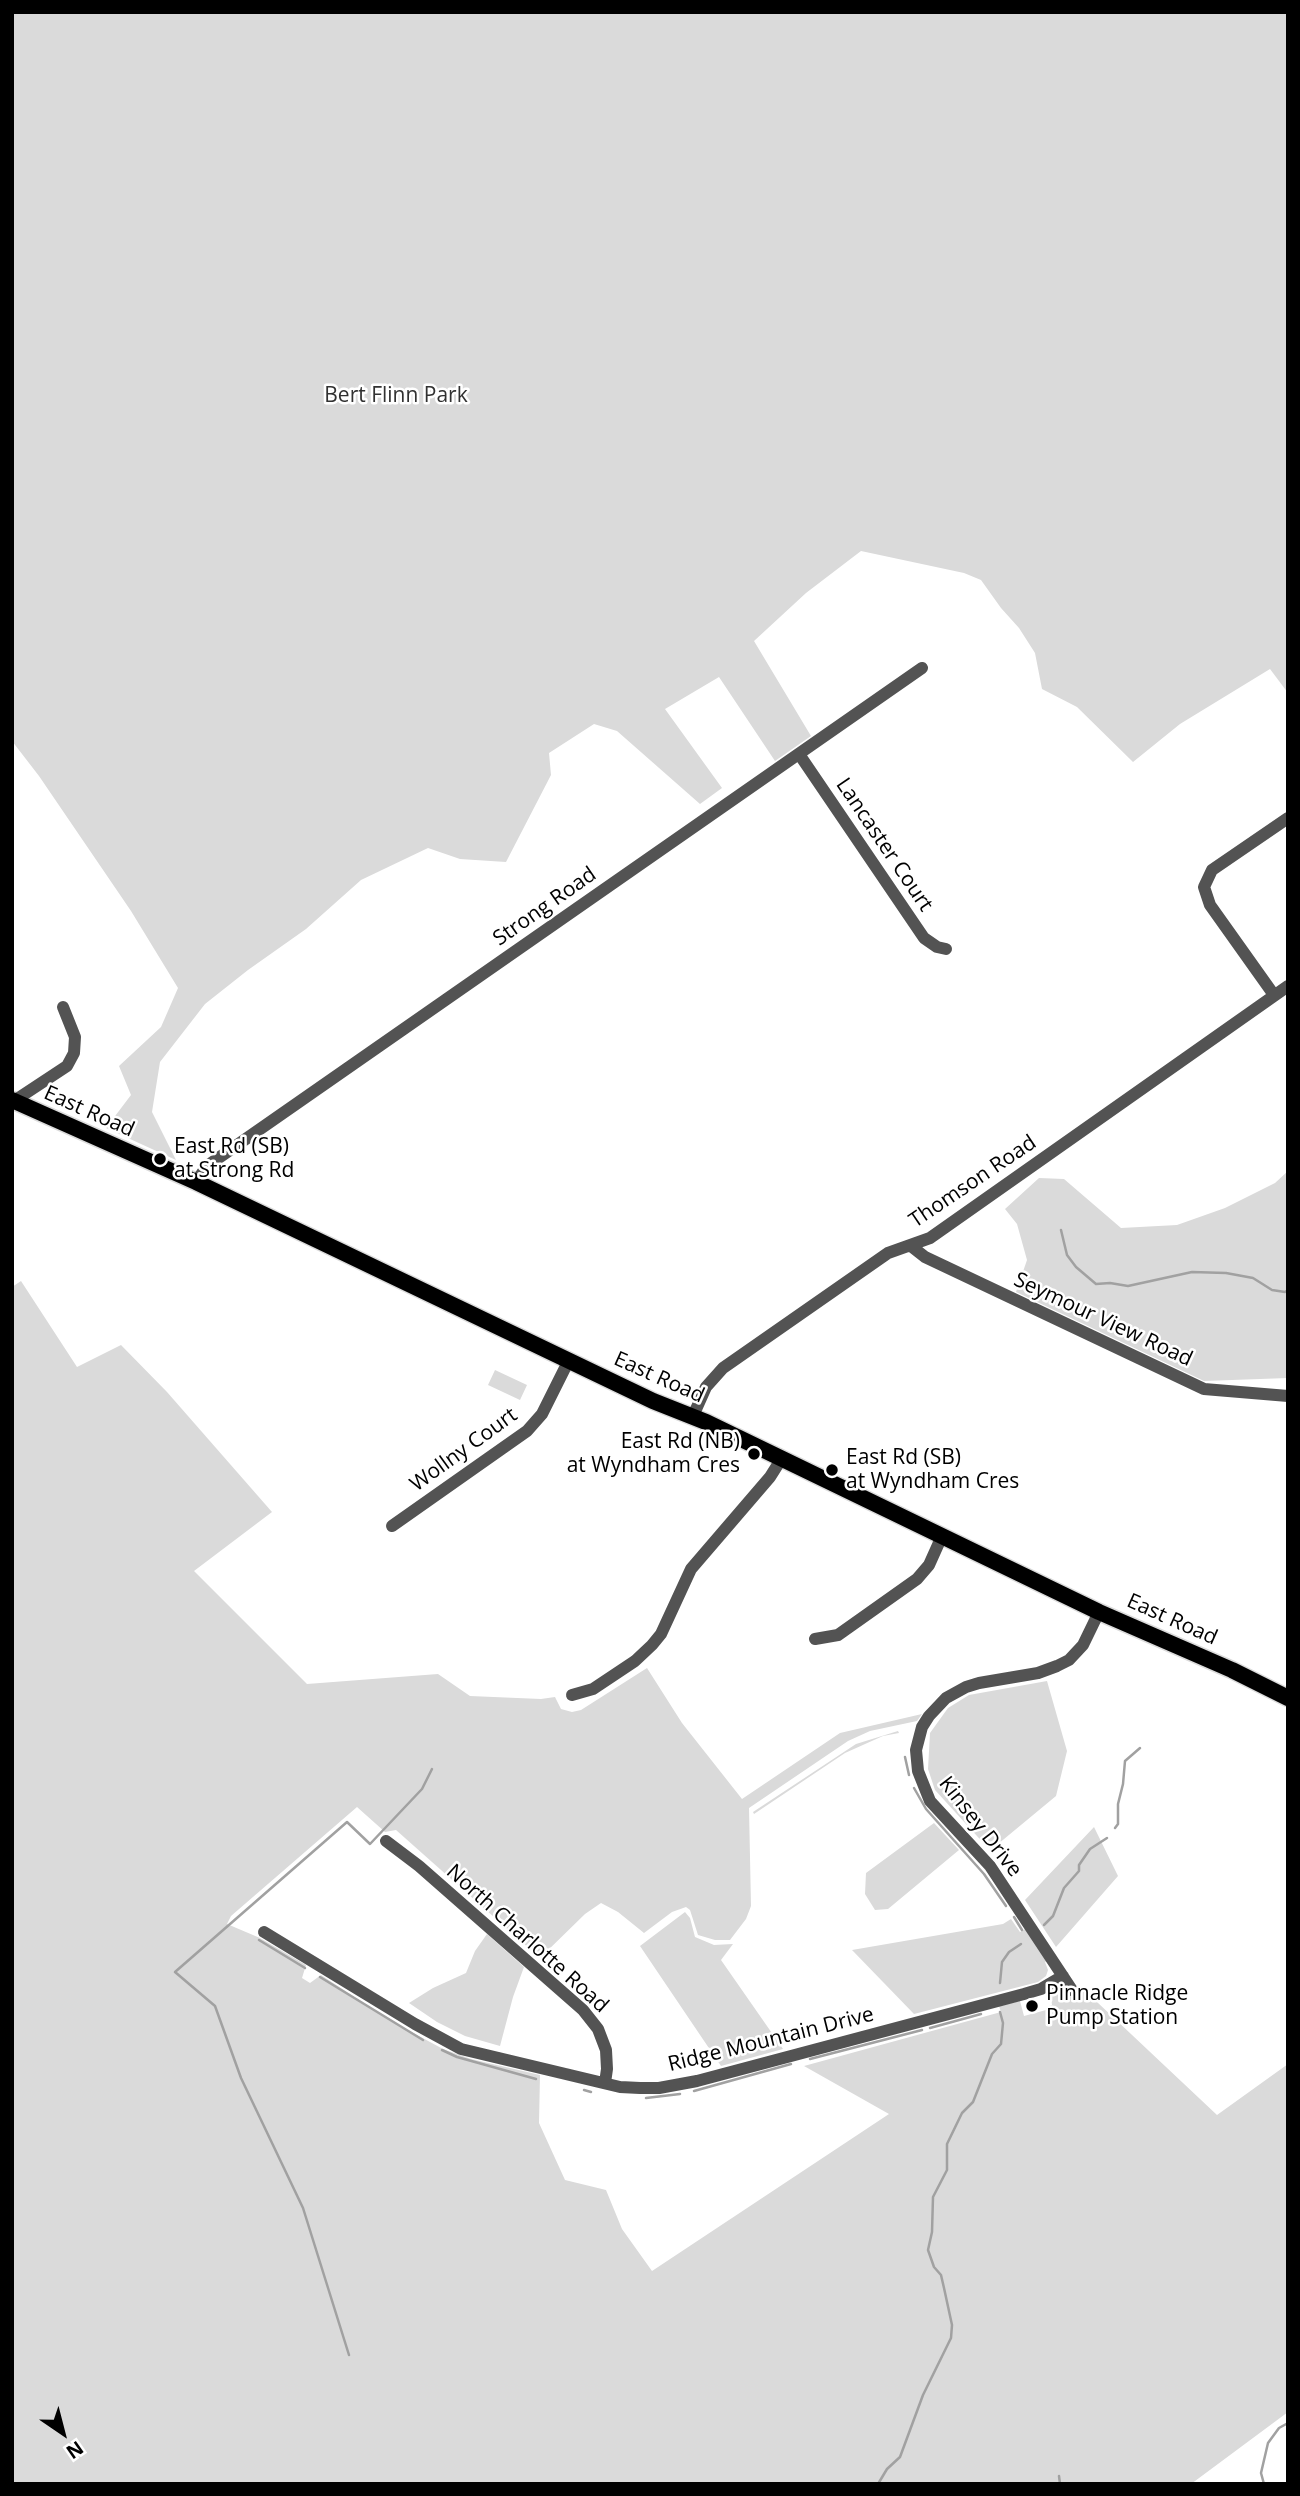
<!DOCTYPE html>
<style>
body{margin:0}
#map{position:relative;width:1300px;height:2496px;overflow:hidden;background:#fff;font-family:"Open Sans",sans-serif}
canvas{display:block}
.frame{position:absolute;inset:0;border:14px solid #000;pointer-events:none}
.north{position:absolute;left:28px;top:2398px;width:70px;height:70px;-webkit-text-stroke:5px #fff;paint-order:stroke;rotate:145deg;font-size:19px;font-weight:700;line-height:28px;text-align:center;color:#000}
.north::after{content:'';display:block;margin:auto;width:24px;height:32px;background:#000;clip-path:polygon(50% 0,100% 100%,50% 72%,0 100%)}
</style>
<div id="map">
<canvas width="1300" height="2496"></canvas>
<div class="frame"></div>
<div class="north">N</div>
</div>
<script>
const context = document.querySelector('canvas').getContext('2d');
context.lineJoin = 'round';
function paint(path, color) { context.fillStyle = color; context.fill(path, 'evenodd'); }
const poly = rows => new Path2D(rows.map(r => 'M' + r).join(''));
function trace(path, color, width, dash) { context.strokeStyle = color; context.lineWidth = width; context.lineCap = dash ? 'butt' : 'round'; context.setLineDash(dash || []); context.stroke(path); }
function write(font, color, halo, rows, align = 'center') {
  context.font = font + ' "Open Sans",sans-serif'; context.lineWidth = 5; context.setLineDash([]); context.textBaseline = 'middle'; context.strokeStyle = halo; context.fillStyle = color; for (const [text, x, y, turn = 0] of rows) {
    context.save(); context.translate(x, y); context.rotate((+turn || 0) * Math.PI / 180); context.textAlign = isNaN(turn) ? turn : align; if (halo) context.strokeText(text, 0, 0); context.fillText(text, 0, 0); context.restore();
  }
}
paint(poly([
 [12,12,1288,12,1288,693,1270,669,1180,724,1133,762,1077,707,1042,689,1035,653,1019,628,1001,608,981,580,964,573,861,551,806,593,754,641,811,736,775,761,719,677,665,709,722,788,700,804,617,731,594,724,549,753,551,775,506,862,460,859,428,848,361,880,306,929,248,970,205,1004,160,1062,152,1112,176,1160,106,1128,131,1095,119,1066,161,1027,178,988,131,911,39,776,12,741],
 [1288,1171,1288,1378,1204,1381,1016,1292,1027,1260,1017,1224,1005,1209,1039,1178,1064,1179,1121,1228,1177,1225,1225,1208,1275,1183],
 [21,1281,77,1367,121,1345,167,1392,272,1512,194,1571,307,1684,438,1674,470,1696,541,1699,555,1697,561,1709,572,1712,581,1710,647,1668,682,1723,742,1799,840,1733,922,1714,917,1721,870,1731,848,1741,749,1808,751,1906,746,1919,730,1940,715,1940,698,1935,690,1910,686,1907,672,1912,644,1933,618,1912,601,1903,585,1914,540,1958,396,1830,385,1832,357,1807,231,1916,227,1924,260,1938,306,1965,302,1978,310,1983,321,1975,391,2021,443,2049,471,2059,540,2075,539,2123,565,2180,606,2190,622,2229,652,2271,889,2114,804,2066,1001,2012,999,2006,1020,2001,1024,2016,1046,2010,1046,2007,1052,2005,1051,1997,1053,1992,1061,1990,1067,1994,1080,1986,1217,2115,1288,2064,1288,2412,1191,2484,12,2484,12,1287],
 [495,1370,527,1385,520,1400,488,1385],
 [1047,1681,1067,1751,1056,1796,992,1849,989,1845,987,1847,935,1790,928,1769,930,1733,948,1708,969,1695],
 [898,1731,899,1733,883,1736,845,1753,754,1814,753,1812,856,1744],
 [934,1823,959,1850,888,1909,875,1910,865,1894,866,1873],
 [1094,1827,1118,1876,1056,1947,1025,1900],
 [685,1912,690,1918,695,1937,714,1945,733,1944,721,1960,783,2049,721,2066,640,1946],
 [1011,1919,1020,1932,1025,1929,1047,1961,1045,1962,1048,1970,1046,1976,1038,1982,914,2014,852,1950,1003,1924],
 [487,1934,524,1967,513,1997,500,2046,465,2036,437,2022,409,2003,433,1988,466,1973,475,1951]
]), '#dadada');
trace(poly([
 [1061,1230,1067,1255,1076,1267,1096,1284,1110,1283,1128,1286,1192,1272,1226,1273,1253,1278,1272,1290,1285,1292,1288,1290],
 [905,1757,909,1775],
 [914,1788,926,1809,984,1874,1006,1906],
 [1115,1828,1118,1824,1118,1804,1123,1784,1125,1761,1140,1748],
 [1014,1917,1022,1930],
 [1044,1925,1053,1916,1064,1888,1079,1871,1079,1865,1090,1849,1107,1838],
 [259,1940,305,1968],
 [320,1977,423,2040],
 [1000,1983,1002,1962,1009,1952,1021,1944],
 [930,2028,981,2014],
 [442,2050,457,2057,536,2079],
 [810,2059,922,2030],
 [584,2090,591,2092],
 [694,2091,791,2064],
 [646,2098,680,2094],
 [349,2355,303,2208,241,2078,215,2006,175,1972,347,1822,370,1844,422,1789,432,1769],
 [1059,2476,1060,2484],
 [878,2484,887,2469,900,2457,923,2395,951,2338,952,2325,944,2288,941,2275,934,2267,928,2250,932,2232,933,2197,947,2170,947,2144,962,2113,973,2102,992,2054,1001,2044,1003,2023,1000,2012],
 [1264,2484,1261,2473,1268,2443,1279,2428,1288,2423]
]), '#a1a1a1', 2.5);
const major = poly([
 [12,1100,196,1182,653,1401,706,1422,1099,1612,1232,1670,1288,1698]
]);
trace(major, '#dbdbdb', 19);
trace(poly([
 [799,754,924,938,937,947,946,949],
 [1274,995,1210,905,1204,887,1212,870,1288,818],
 [14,1101,67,1066,74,1053,75,1037,63,1007],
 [196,1182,207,1166,922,668],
 [911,1246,925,1257,1204,1389,1288,1396],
 [693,1416,706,1387,723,1368,888,1253,930,1238,1288,986],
 [392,1526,527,1431,542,1414,569,1360],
 [815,1639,838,1635,917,1579,929,1565,942,1536],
 [572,1695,593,1689,635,1661,652,1645,661,1634,691,1569,770,1477,782,1458],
 [386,1841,419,1866,583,2010,598,2029,606,2050,607,2069,605,2083],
 [264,1932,415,2024,461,2049,620,2087,640,2088,659,2088,697,2081,1024,1994,1041,1989,1063,1976],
 [1072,1990,990,1866,930,1801,918,1771,916,1750,922,1727,929,1716,946,1698,966,1687,979,1683,1038,1673,1057,1666,1069,1660,1083,1645,1099,1612]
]), '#535353', 12);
trace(major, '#000', 16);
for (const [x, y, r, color] of [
 [160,1159,7,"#000"],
 [754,1454,7,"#000"],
 [832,1470,7,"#000"],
 [1032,2006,7,"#000"]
]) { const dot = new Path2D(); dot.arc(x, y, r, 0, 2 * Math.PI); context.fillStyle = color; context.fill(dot); trace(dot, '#fff', 2.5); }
write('21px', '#313131', '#fff', [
 ["Bert Flinn Park",396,396]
]);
write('21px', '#000', '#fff', [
 ["Lancaster Court",884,845,56],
 ["Strong Road",545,907,-35],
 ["East Road",89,1112,24],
 ["Thomson Road",973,1182,-34],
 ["Seymour View Road",1103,1320,25],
 ["East Road",659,1378,24],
 ["Wollny Court",464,1450,-36],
 ["East Road",1172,1620,24],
 ["Kinsey Drive",980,1827,52],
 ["North Charlotte Road",527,1939,42],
 ["Ridge Mountain Drive",771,2040,-14]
]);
write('21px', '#000', '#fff', [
 ["East Rd (SB)",174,1147],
 ["at Strong Rd",174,1171],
 ["East Rd (NB)",740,1442,"right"],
 ["at Wyndham Cres",740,1466,"right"],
 ["East Rd (SB)",846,1458],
 ["at Wyndham Cres",846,1482],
 ["Pinnacle Ridge",1046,1994],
 ["Pump Station",1046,2018]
], 'left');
</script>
